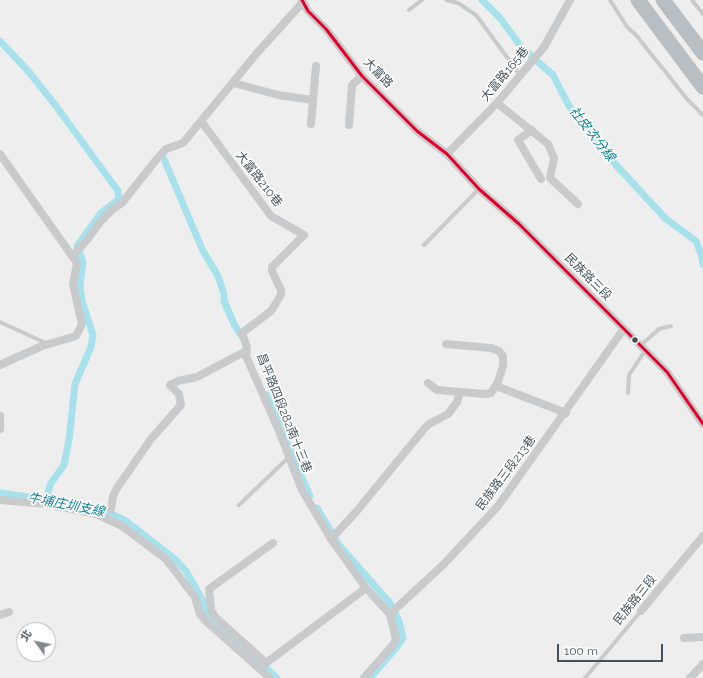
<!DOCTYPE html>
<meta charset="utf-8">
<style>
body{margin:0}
#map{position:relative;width:703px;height:678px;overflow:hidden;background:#efeeee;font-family:Raleway,"Noto Sans TC",sans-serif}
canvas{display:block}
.north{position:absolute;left:16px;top:622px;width:40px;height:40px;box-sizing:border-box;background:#fff;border:1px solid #b5babd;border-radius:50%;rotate:303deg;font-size:11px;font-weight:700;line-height:16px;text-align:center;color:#45525a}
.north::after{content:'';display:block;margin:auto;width:14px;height:18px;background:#80898e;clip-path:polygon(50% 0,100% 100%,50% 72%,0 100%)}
.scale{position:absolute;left:557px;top:644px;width:106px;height:18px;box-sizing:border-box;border:2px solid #45525a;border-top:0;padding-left:5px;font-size:12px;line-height:14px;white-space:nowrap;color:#45525a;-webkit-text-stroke:3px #fff;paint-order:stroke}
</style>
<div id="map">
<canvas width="703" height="678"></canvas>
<div class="north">北</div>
<div class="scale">100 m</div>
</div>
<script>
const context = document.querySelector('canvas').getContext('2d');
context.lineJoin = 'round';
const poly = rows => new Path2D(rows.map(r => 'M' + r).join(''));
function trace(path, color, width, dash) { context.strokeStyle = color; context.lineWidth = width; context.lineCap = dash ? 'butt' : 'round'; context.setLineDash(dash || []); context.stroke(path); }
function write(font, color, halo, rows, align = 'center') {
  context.font = font + ' Raleway,"Noto Sans TC",sans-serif'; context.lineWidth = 3.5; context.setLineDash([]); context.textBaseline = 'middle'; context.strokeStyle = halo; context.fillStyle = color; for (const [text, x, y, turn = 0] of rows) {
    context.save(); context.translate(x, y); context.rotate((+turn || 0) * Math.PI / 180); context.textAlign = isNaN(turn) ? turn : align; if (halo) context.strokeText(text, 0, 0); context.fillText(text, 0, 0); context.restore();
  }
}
trace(poly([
 [482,0,500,18,522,48,553,75,569,106,617,166,666,219,696,241,701,254,703,264],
 [0,41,29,72,56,106,118,191,119,199,101,213,77,246,83,262,80,285,82,301,93,335,91,347,75,384,69,440,64,465,51,483,48,492,50,500],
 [163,157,203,251,218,276,224,294,224,301,235,326,243,338],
 [267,395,310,496],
 [0,493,50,500,101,509,126,521,176,560,186,571,203,601,205,613,277,678],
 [317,508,339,545,390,603,399,621,403,638,396,648,370,678]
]), '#a7e1ec', 7);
trace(poly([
 [446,0,458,3,476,15,520,75],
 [610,0,627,27,636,35,687,99,703,115],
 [692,0,703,14],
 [409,10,422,0],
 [424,245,479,189],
 [0,322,48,344],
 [640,346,659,329,671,326],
 [628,393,629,375,645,351],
 [239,505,289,457],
 [585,678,641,611]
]), '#c8cacc', 4);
trace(poly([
 [302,0,308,11,326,29,362,76,417,131,447,154,479,189,519,224,667,372,703,424],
 [234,83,278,95,313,100],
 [497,103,548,144,554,158,550,178,578,204],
 [201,121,271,216,304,235,272,267,272,271,281,290,281,295,271,311,242,333,247,347,246,356,279,431,302,490,331,539,366,588,390,614,396,639,393,645,364,678],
 [311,124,316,66],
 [349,125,352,85,362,76],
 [532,130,518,140,541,179],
 [0,154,77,263,73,284,82,324,76,336,42,346,0,365],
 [447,154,497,103,544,47,570,0],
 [73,255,87,240,101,221,113,209,122,203,156,160,166,149,183,143,257,53,303,2],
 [428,383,437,390,485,394,491,393,498,382,503,366,503,356,499,351,491,348,446,344],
 [496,386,566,413],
 [0,416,0,429],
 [0,500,47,504,82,511,96,514,122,526,166,559,195,597,200,614,207,622,270,678],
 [111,509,113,496,117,488,151,439,181,405,179,394,170,385,178,381,197,377,246,351],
 [331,539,356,512,424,429,429,424,448,414,457,402,460,392],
 [273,543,209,589,211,610,215,617,266,663,366,588],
 [641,611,703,536],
 [390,614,444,564,498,506,623,330],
 [0,615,9,612],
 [684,638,703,637],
 [690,678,703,664]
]), '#c8cacc', 8);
trace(poly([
 [638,0,703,87],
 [663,0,703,53]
]), '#b9bec3', 15);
trace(poly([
 [302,0,308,11,326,29,362,76,417,131,447,154,479,189,519,224,667,372,703,424]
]), '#e4002b', 3);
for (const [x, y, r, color] of [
 [635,340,3.5,"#45525a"]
]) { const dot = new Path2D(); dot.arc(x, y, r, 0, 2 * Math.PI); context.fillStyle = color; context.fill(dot); trace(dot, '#fff', 1.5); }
write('12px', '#45525a', '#fff', [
 ["大富路",378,73,46],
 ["大富路165巷",505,74,-50],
 ["大富路210巷",259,179,52],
 ["民族路三段",588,277,45],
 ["昌平路四段282南十三巷",284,413,68],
 ["民族路三段213巷",506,473,-53],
 ["民族路三段",635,600,-51]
]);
write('italic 13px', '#0d8297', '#fff', [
 ["社皮次分線",592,134,52],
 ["牛埔庄圳支線",66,505,11]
]);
</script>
